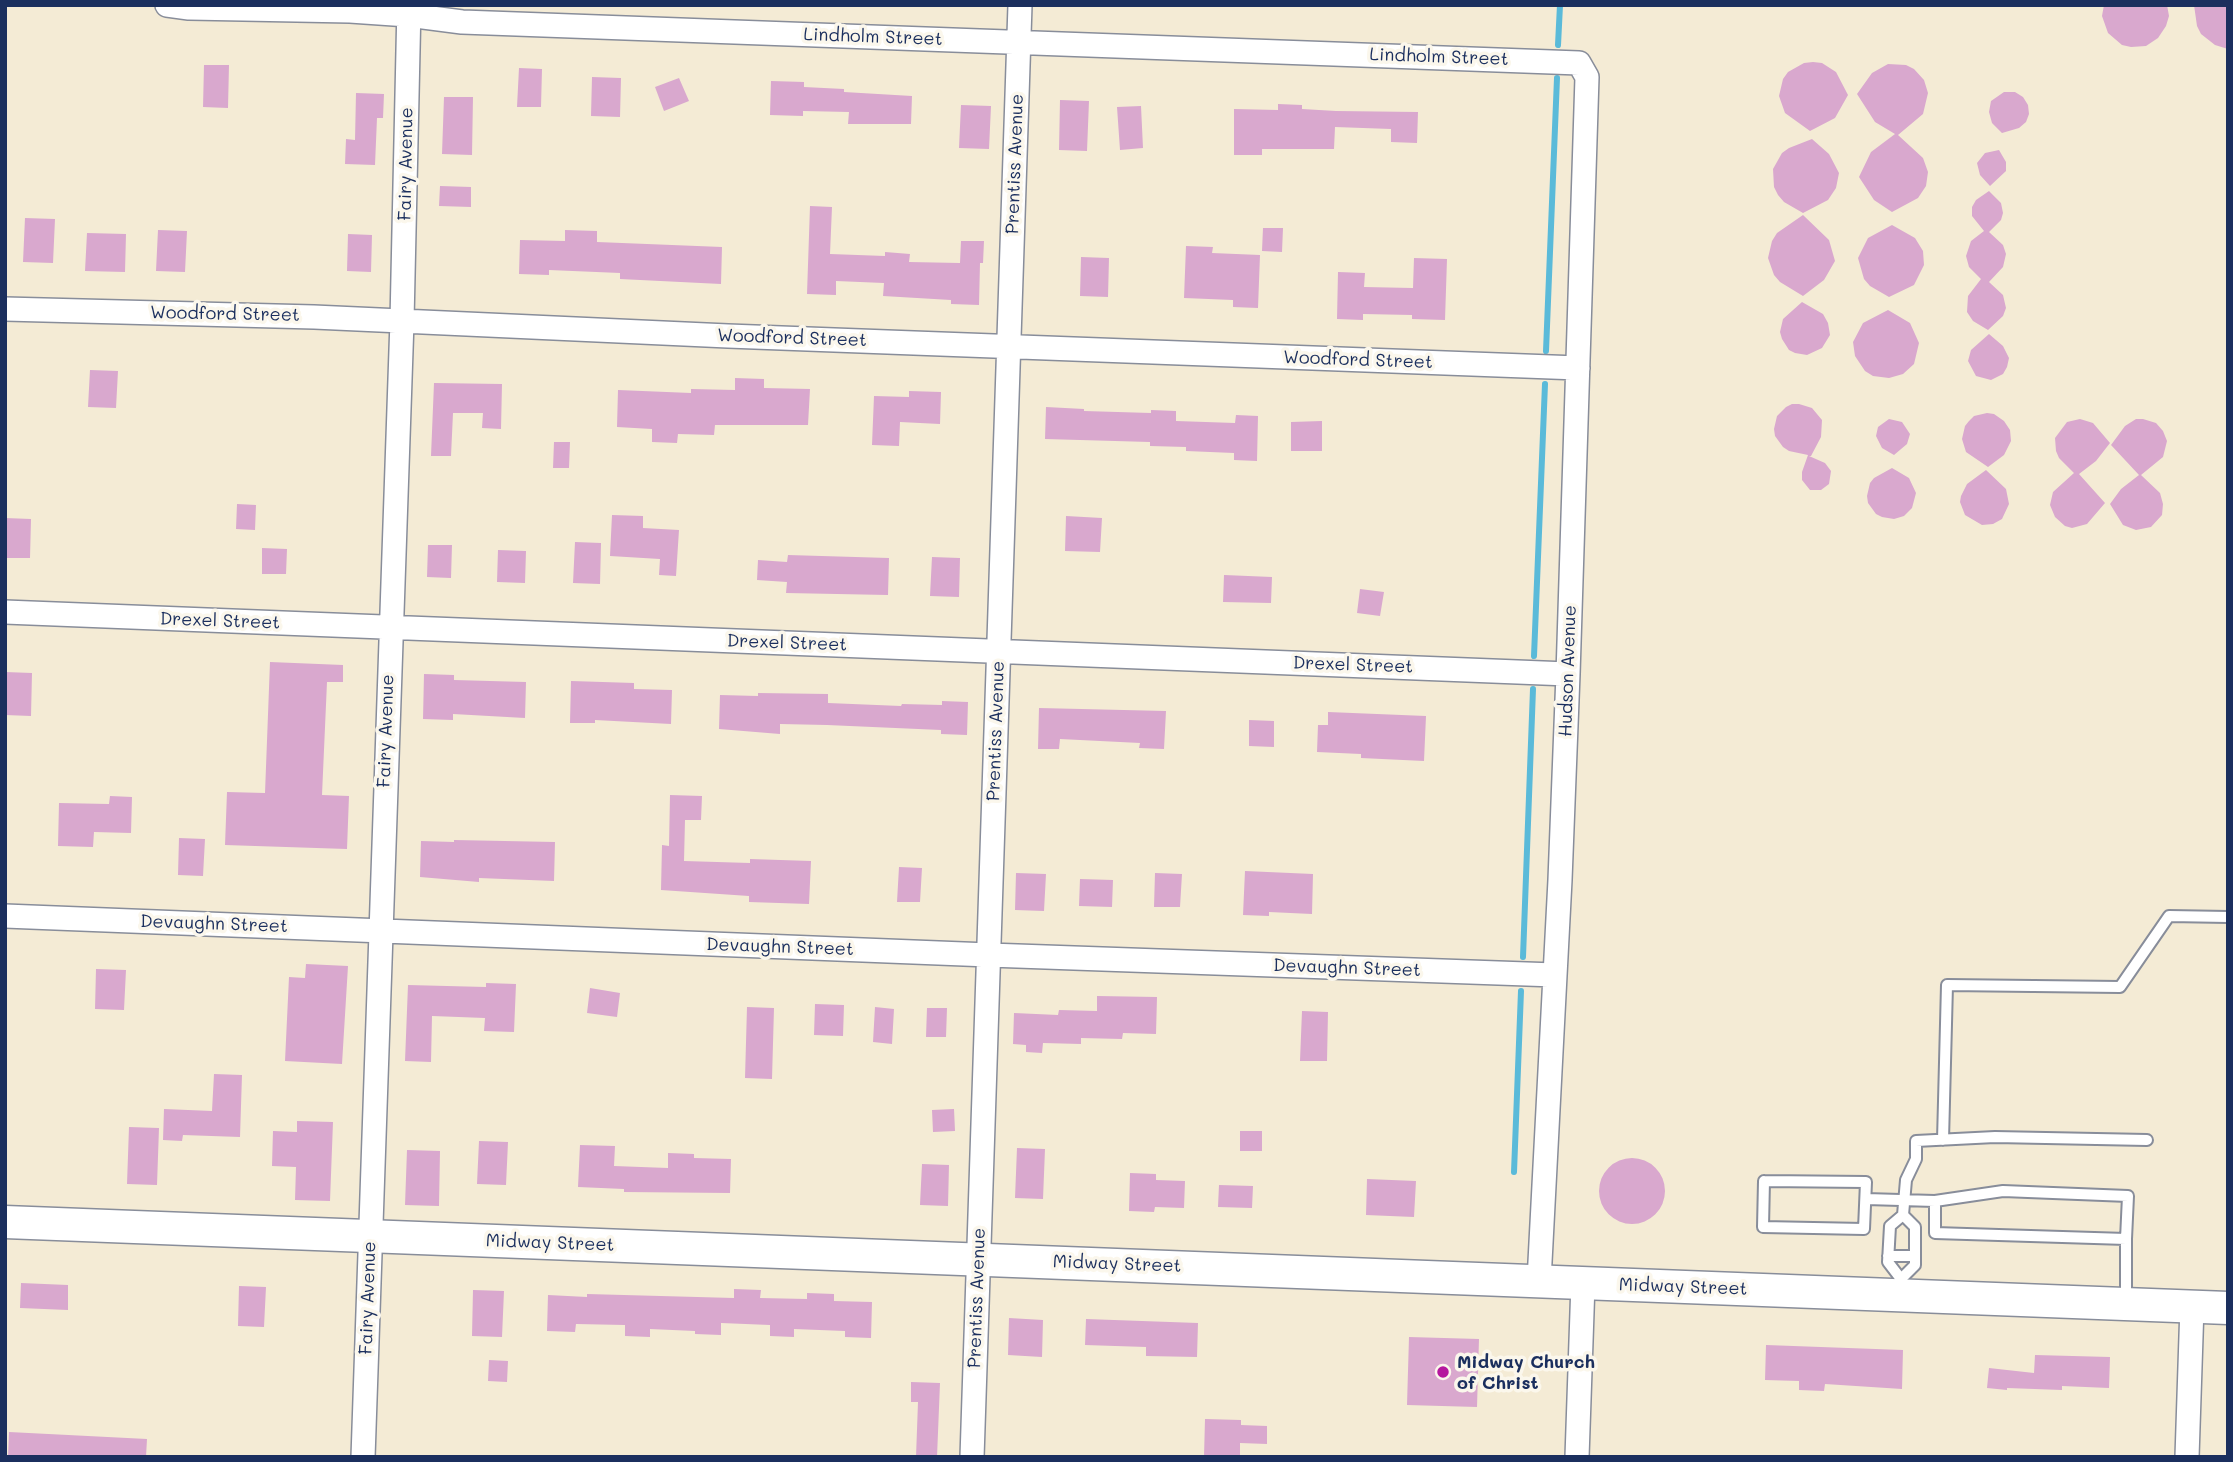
<!DOCTYPE html>
<style>
body{margin:0}
#map{position:relative;width:2233px;height:1462px;overflow:hidden;background:#f4ebd5;font-family:Mali,sans-serif}
canvas{display:block}
.frame{position:absolute;inset:0;border:7px solid #1b2f5e;pointer-events:none}
</style>
<div id="map">
<canvas width="2233" height="1462"></canvas>
<div class="frame"></div>
</div>
<script>
const context = document.querySelector('canvas').getContext('2d');
context.lineJoin = 'round';
const poly = rows => new Path2D(rows.map(r => 'M' + r).join(''));
function trace(path, color, width, dash) { context.strokeStyle = color; context.lineWidth = width; context.lineCap = dash ? 'butt' : 'round'; context.setLineDash(dash || []); context.stroke(path); }
function paint(path, color) { context.fillStyle = color; context.fill(path, 'evenodd'); }
function write(font, color, halo, rows, align = 'center') {
  context.font = font + ' Mali,sans-serif'; context.lineWidth = 7; context.setLineDash([]); context.textBaseline = 'middle'; context.strokeStyle = halo; context.fillStyle = color; for (const [text, x, y, turn = 0] of rows) {
    context.save(); context.translate(x, y); context.rotate((+turn || 0) * Math.PI / 180); context.textAlign = isNaN(turn) ? turn : align; if (halo) context.strokeText(text, 0, 0); context.fillText(text, 0, 0); context.restore();
  }
}
trace(poly([
 [1558,45,1560,5],
 [1546,351,1557,78],
 [1534,656,1545,384],
 [1523,957,1533,689],
 [1514,1172,1521,991]
]), '#5abad9', 6);
paint(poly([
 [2104,5,2167,5,2169,16,2166,26,2158,38,2146,46,2131,47,2122,45,2108,33,2102,16],
 [2194,5,2228,5,2228,49,2215,45,2201,34,2197,26],
 [1813,62,1822,63,1836,72,1848,95,1835,118,1810,131,1785,113,1779,96,1783,79,1788,72,1804,63],
 [1888,64,1906,65,1914,69,1924,80,1928,93,1923,114,1898,135,1923,158,1928,172,1926,186,1918,198,1892,212,1874,200,1859,177,1871,152,1895,134,1875,122,1857,94,1872,73],
 [204,65,229,65,228,108,203,107],
 [519,68,542,69,541,107,517,107],
 [592,77,621,78,620,117,591,116],
 [679,78,689,101,664,111,655,87],
 [771,81,804,82,804,87,844,89,844,92,912,96,911,124,848,124,849,112,803,111,803,116,770,115],
 [2004,92,2015,92,2023,97,2028,105,2029,114,2026,122,2019,128,2002,133,1992,123,1989,112,1991,101],
 [356,93,384,94,383,118,377,118,375,165,345,164,346,139,355,140],
 [444,97,473,97,472,155,442,154],
 [1060,100,1089,101,1087,151,1059,150],
 [1278,104,1302,105,1302,109,1336,111,1418,112,1417,143,1391,142,1391,129,1335,127,1334,149,1262,149,1262,155,1234,155,1234,109,1278,110],
 [961,105,991,106,989,149,959,148],
 [1141,106,1143,148,1120,150,1117,107],
 [1812,139,1829,154,1839,173,1836,188,1828,200,1803,213,1784,202,1778,195,1774,187,1773,169,1782,153,1789,148],
 [1999,150,2006,162,2006,171,1990,186,1980,175,1977,163,1985,153],
 [440,186,471,187,471,207,439,206],
 [1989,191,2001,203,2003,213,2001,220,1989,232,2003,245,2006,254,2003,267,1989,282,2003,295,2006,308,2003,316,1988,330,1973,321,1967,312,1968,296,1981,279,1969,267,1966,256,1971,241,1984,231,1972,216,1972,207,1976,200],
 [810,206,832,207,830,254,885,256,885,252,910,254,909,262,960,263,961,241,984,241,983,263,980,263,979,305,951,304,951,300,883,296,884,283,836,281,836,295,807,294],
 [1803,215,1829,240,1835,261,1824,280,1803,296,1780,282,1774,275,1768,258,1772,241,1777,233],
 [25,218,55,219,53,263,23,262],
 [1892,225,1915,238,1923,251,1924,265,1914,285,1889,297,1870,286,1864,279,1858,258,1868,238],
 [1263,228,1283,228,1282,252,1262,251],
 [158,230,187,231,185,272,156,271],
 [565,230,597,231,597,242,722,247,721,284,620,279,620,273,549,270,549,275,519,274,520,240,565,241],
 [87,233,126,234,125,272,85,271],
 [348,234,372,235,371,272,347,271],
 [1186,246,1213,247,1212,253,1260,255,1258,308,1233,307,1233,300,1184,298],
 [1081,257,1109,258,1108,297,1080,296],
 [1414,258,1447,259,1445,320,1412,319,1412,315,1363,314,1363,320,1337,319,1338,272,1365,273,1364,287,1413,288],
 [1802,302,1823,314,1828,323,1830,335,1822,348,1807,355,1795,353,1789,350,1782,339,1780,332,1783,319],
 [1888,310,1910,323,1919,343,1914,364,1903,374,1889,378,1873,376,1865,371,1855,356,1853,342,1863,323],
 [1989,334,2003,346,2009,358,2007,367,2003,374,1991,380,1976,376,1968,361,1971,350],
 [90,370,118,371,116,408,88,407],
 [735,378,764,379,764,388,810,389,808,425,715,425,714,435,678,434,677,443,652,442,652,429,617,427,618,390,691,393,691,389,735,390],
 [434,383,502,384,501,429,482,428,483,413,453,413,451,456,431,456],
 [909,391,941,392,940,424,900,422,899,446,872,445,874,396,909,397],
 [1792,404,1799,404,1812,408,1822,420,1821,437,1811,456,1809,456,1825,463,1831,471,1829,484,1821,490,1810,490,1802,480,1802,472,1808,455,1789,451,1783,447,1775,436,1774,429,1777,416,1786,407],
 [1046,407,1084,409,1084,411,1151,413,1151,410,1176,411,1176,421,1235,423,1236,415,1258,416,1257,461,1234,460,1234,453,1186,451,1186,447,1150,446,1150,442,1045,439],
 [1987,413,1994,414,2004,421,2010,430,2011,441,2004,455,1988,467,1966,452,1962,439,1965,426,1969,421,1974,416],
 [1889,419,1902,422,1910,434,1907,444,1894,455,1882,448,1876,436,1878,427],
 [2080,419,2093,423,2110,443,2096,461,2079,474,2105,503,2087,524,2072,528,2065,526,2055,517,2050,505,2053,492,2074,473,2059,458,2056,451,2055,438,2067,422],
 [2136,419,2143,419,2156,423,2163,431,2167,441,2163,457,2141,475,2160,493,2163,504,2162,515,2151,527,2136,530,2123,525,2110,504,2121,489,2139,475,2111,445,2125,426],
 [1322,421,1322,451,1291,451,1291,422],
 [554,442,570,442,569,468,553,468],
 [1892,468,1909,478,1916,493,1912,508,1904,516,1894,519,1882,517,1876,514,1868,503,1867,496,1870,483,1874,478],
 [1986,470,2006,489,2009,504,2002,519,1993,524,1982,525,1965,515,1960,502,1961,496,1967,484],
 [237,504,256,505,255,530,236,529],
 [612,515,643,516,643,528,679,530,676,576,659,575,660,559,610,556],
 [1066,516,1102,518,1100,552,1065,551],
 [5,518,31,519,30,558,5,558],
 [575,542,601,543,600,584,573,583],
 [428,545,452,545,451,578,427,577],
 [262,548,287,549,286,574,262,574],
 [498,550,526,551,525,583,497,582],
 [788,555,889,558,888,595,786,593,787,582,757,580,758,560,787,562],
 [932,557,960,558,959,597,930,596],
 [1224,575,1272,577,1271,603,1223,602],
 [1360,589,1384,592,1380,616,1357,613],
 [270,662,343,665,343,682,327,682,322,795,349,796,347,849,225,845,227,792,265,793],
 [5,672,32,673,31,716,5,715],
 [424,674,454,675,454,680,526,682,525,718,453,714,453,720,423,719],
 [571,681,634,683,634,689,672,690,671,724,595,720,595,723,570,723],
 [758,693,828,694,828,703,901,706,902,704,942,705,942,701,968,702,967,735,941,734,941,730,827,725,780,724,780,734,719,729,720,695,758,696],
 [1039,708,1166,711,1164,749,1139,748,1140,743,1060,739,1059,749,1038,749],
 [1328,712,1426,716,1424,761,1361,758,1361,754,1317,752,1318,725,1328,725],
 [1249,720,1274,721,1274,747,1249,746],
 [670,795,702,796,701,820,685,820,684,861,750,863,750,859,811,861,809,904,749,902,749,896,661,890,662,845,669,846],
 [110,796,132,797,131,833,94,832,93,847,58,846,59,803,109,804],
 [179,838,205,839,203,876,178,875],
 [454,840,555,842,554,881,479,878,479,882,420,877,421,841,454,842],
 [899,867,922,868,920,902,897,902],
 [1245,871,1313,874,1312,914,1269,912,1269,916,1243,915],
 [1016,873,1046,874,1044,911,1015,910],
 [1155,873,1182,874,1180,907,1154,907],
 [1080,879,1113,880,1112,907,1079,906],
 [306,964,348,966,342,1064,285,1061,289,977,305,978],
 [96,969,126,970,124,1010,95,1009],
 [486,983,516,984,514,1032,484,1031,485,1018,432,1016,431,1062,405,1061,408,985,486,987],
 [590,988,620,993,617,1017,587,1013],
 [1097,996,1157,997,1156,1034,1123,1033,1122,1039,1081,1038,1081,1044,1043,1043,1042,1053,1026,1052,1026,1045,1013,1044,1014,1013,1058,1015,1059,1010,1097,1011],
 [815,1004,844,1005,843,1036,814,1035],
 [747,1007,774,1008,772,1079,745,1078],
 [875,1007,894,1009,892,1044,873,1042],
 [927,1008,947,1008,946,1037,926,1037],
 [1302,1011,1328,1012,1327,1061,1300,1061],
 [214,1074,242,1075,240,1137,183,1135,182,1141,163,1140,164,1109,212,1111],
 [954,1109,955,1131,933,1132,932,1110],
 [297,1121,333,1122,330,1201,295,1200,296,1167,272,1166,273,1131,297,1132],
 [129,1127,159,1128,157,1185,127,1184],
 [1240,1131,1262,1131,1262,1151,1240,1151],
 [479,1141,508,1142,506,1185,477,1184],
 [580,1145,615,1146,614,1166,668,1168,668,1153,694,1154,694,1158,731,1159,730,1193,624,1192,624,1189,578,1187],
 [1017,1148,1045,1149,1043,1199,1015,1198],
 [407,1150,440,1151,439,1206,405,1205],
 '1599 1191a33 33 0 1 1 66 0a33 33 0 1 1-66 0Z',
 [922,1164,949,1165,948,1206,920,1205],
 [1130,1173,1156,1174,1156,1180,1185,1181,1184,1208,1155,1207,1154,1212,1129,1211],
 [1367,1179,1416,1181,1414,1217,1366,1215],
 [1219,1185,1253,1186,1252,1208,1218,1207],
 [21,1283,68,1285,68,1310,20,1308],
 [239,1286,266,1287,264,1327,238,1326],
 [734,1289,761,1290,760,1298,807,1299,807,1293,834,1294,834,1301,872,1302,871,1338,845,1337,845,1331,794,1329,794,1337,770,1336,770,1325,721,1323,721,1335,695,1334,695,1331,650,1329,650,1337,625,1336,625,1325,576,1324,575,1332,547,1331,548,1295,587,1297,587,1294,734,1298],
 [473,1290,504,1291,502,1337,472,1336],
 [1009,1318,1043,1320,1042,1357,1008,1355],
 [1086,1319,1198,1323,1197,1357,1146,1356,1146,1347,1085,1345],
 [1409,1337,1479,1339,1477,1407,1407,1405],
 [1766,1345,1903,1350,1902,1389,1825,1384,1824,1391,1799,1390,1799,1381,1765,1380],
 [2035,1355,2110,1357,2109,1388,2062,1386,2062,1390,2007,1388,2007,1390,1987,1388,1989,1368,2034,1373],
 [489,1360,508,1361,507,1382,488,1381],
 [911,1382,940,1383,937,1457,916,1457,918,1402,911,1402],
 [1205,1419,1241,1420,1241,1425,1267,1426,1267,1444,1240,1443,1240,1457,1204,1457],
 [9,1432,147,1439,146,1457,8,1457]
]), '#d9a8ce');
const lane = poly([
 [1943,1140,1947,985,2120,987,2169,916,2228,917],
 [1764,1181,1866,1182,1864,1229,1763,1227,1764,1181],
 [1866,1199,1935,1201,2003,1191,2128,1196,2126,1239,1935,1233,1935,1201],
 [2126,1239,2126,1303],
 [1888,1256,1915,1256],
 [1901,1279,1888,1262,1890,1226,1903,1215,1906,1180,1916,1159,1916,1141,1995,1137,2147,1140],
 [1900,1284,1901,1279,1915,1265,1915,1227,1903,1215]
]);
const street = poly([
 [167,5,189,8,350,11,408,15,462,22,1579,63,1587,77,1568,674,1560,880,1539,1281],
 [5,309,314,317,728,336,1578,368],
 [5,612,1568,674],
 [5,916,989,955,1555,975],
 [363,1457,402,321,409,5],
 [972,1457,1020,5],
 [1577,1457,1583,1283],
 [2187,1457,2192,1306]
]);
const secondary = poly([
 [5,1222,2228,1308]
]);
trace(lane, '#888d9a', 14);
trace(street, '#888d9a', 26);
trace(secondary, '#888d9a', 35);
trace(lane, '#fff', 10);
trace(street, '#fff', 23);
trace(secondary, '#fff', 32);
for (const [x, y, r, color] of [
 [1443,1372,7,"#b5179e"]
]) { const dot = new Path2D(); dot.arc(x, y, r, 0, 2 * Math.PI); context.fillStyle = color; context.fill(dot); trace(dot, '#fbf7ec', 2.5); }
write('18px', '#1b2f5e', '#fbf7ec', [
 ["Lindholm Street",873,37,2],
 ["Lindholm Street",1439,57,2],
 ["Fairy Avenue",406,164,-89],
 ["Prentiss Avenue",1015,164,-88],
 ["Woodford Street",225,314,1],
 ["Woodford Street",792,338,2],
 ["Woodford Street",1358,360,2],
 ["Drexel Street",220,621,2],
 ["Drexel Street",787,643,2],
 ["Drexel Street",1353,665,2],
 ["Hudson Avenue",1568,671,-88],
 ["Fairy Avenue",386,731,-88],
 ["Prentiss Avenue",996,731,-88],
 ["Devaughn Street",214,924,2],
 ["Devaughn Street",780,947,2],
 ["Devaughn Street",1347,968,2],
 ["Midway Street",550,1243,2],
 ["Midway Street",1117,1264,2],
 ["Midway Street",1683,1287,2],
 ["Fairy Avenue",368,1298,-88],
 ["Prentiss Avenue",977,1298,-88]
]);
write('bold 18px', '#1b2f5e', '#fbf7ec', [
 ["Midway Church",1457,1362],
 ["of Christ",1457,1383]
], 'left');
</script>
